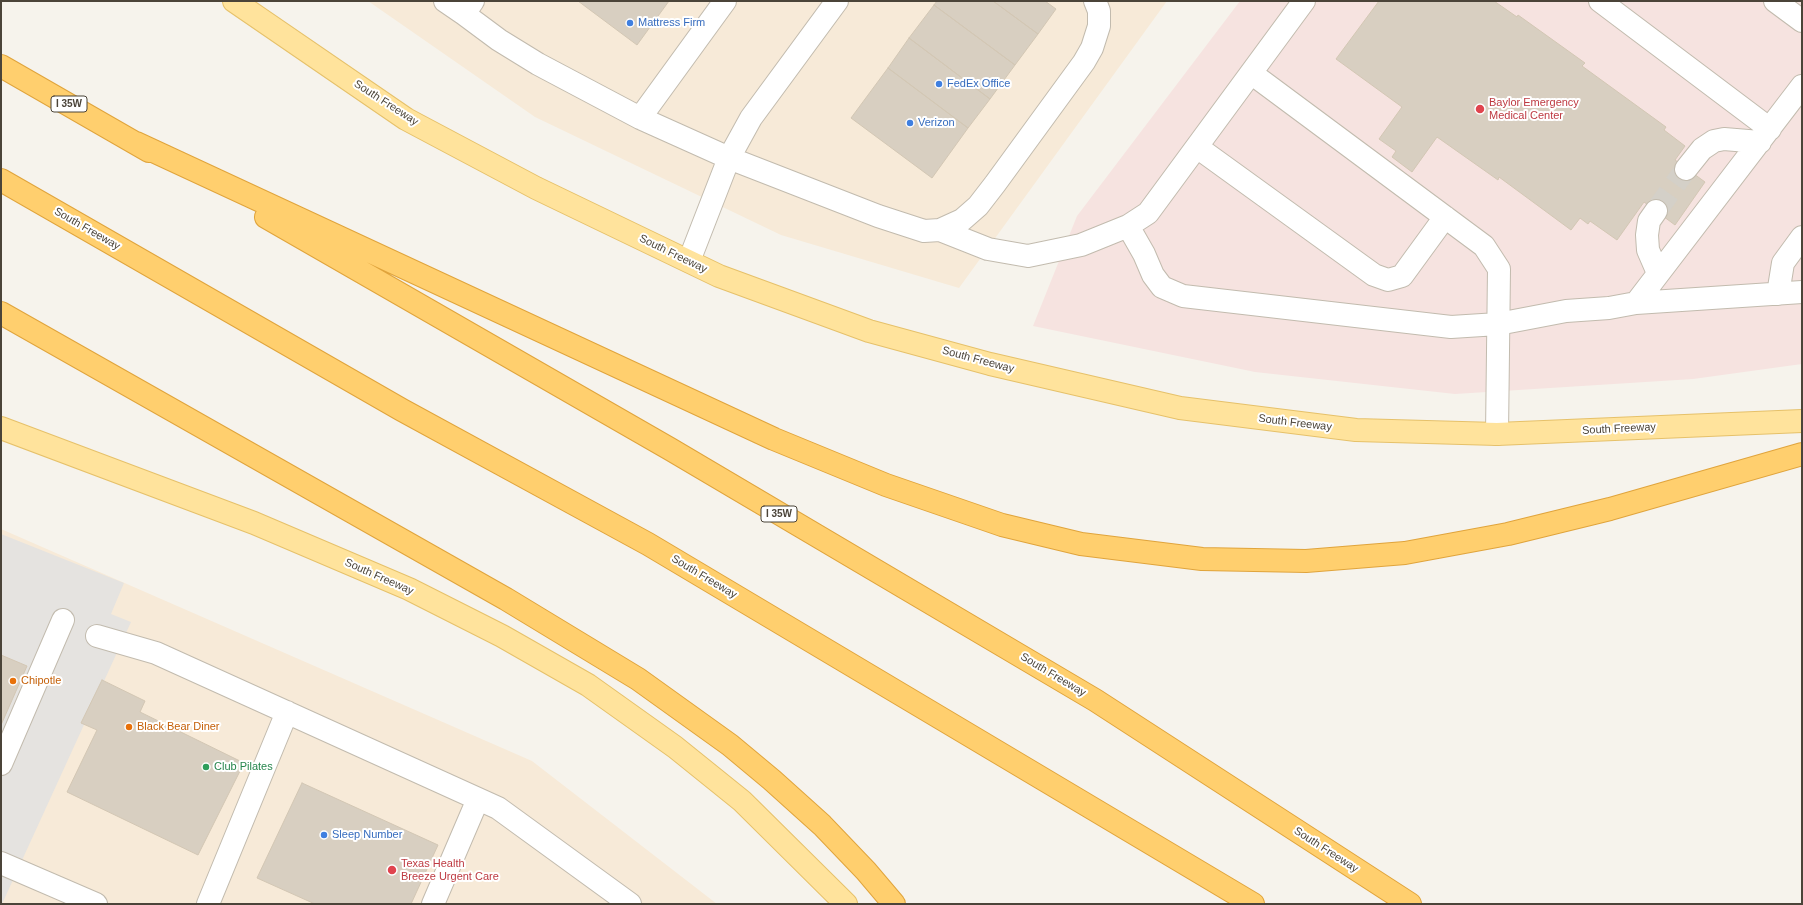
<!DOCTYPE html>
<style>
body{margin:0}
#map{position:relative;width:1803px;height:905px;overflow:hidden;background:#f6f3ec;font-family:Helvetica,sans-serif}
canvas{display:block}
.frame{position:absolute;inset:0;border:2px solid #4b4439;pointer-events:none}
</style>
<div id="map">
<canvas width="1803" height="905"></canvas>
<div class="frame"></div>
</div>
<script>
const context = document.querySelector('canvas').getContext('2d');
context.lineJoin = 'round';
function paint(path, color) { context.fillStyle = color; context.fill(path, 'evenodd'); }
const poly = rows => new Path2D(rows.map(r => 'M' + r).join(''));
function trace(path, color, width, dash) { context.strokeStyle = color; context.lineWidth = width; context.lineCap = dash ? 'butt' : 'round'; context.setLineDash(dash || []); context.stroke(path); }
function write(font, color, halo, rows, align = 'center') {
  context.font = font + ' Helvetica,sans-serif'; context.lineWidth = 4; context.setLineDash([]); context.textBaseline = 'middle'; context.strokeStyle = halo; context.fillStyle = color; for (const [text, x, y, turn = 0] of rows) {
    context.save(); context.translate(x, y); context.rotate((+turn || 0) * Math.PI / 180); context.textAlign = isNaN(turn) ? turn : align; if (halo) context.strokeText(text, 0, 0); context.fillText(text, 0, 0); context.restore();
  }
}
paint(poly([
 [368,1,1167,1,959,288,781,235,535,117],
 [1,529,532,761,717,904,1,904]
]), '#f7ead8');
paint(poly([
 [1240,1,1802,1,1802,364,1693,379,1455,394,1255,372,1033,326,1077,216]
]), '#f6e3e0');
paint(poly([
 [1,534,124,583,111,614,131,622,2,904,1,904]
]), '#e5e3e0');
const building = poly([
 [578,1,669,1,637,45,578,1],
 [937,1,993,1,1038,34,1015,65,934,5,937,1],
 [993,1,1045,1,1056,9,1038,34,993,1],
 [1379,1,1494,1,1517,17,1518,15,1585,63,1582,66,1666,127,1664,130,1685,146,1675,160,1705,182,1675,225,1644,202,1617,240,1590,221,1588,224,1580,218,1571,230,1499,177,1498,180,1437,137,1412,172,1392,157,1396,151,1379,139,1402,107,1336,59,1379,1],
 [934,5,1015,65,990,99,909,38,934,5],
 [909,38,990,99,968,128,888,68,909,38],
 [888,68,968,128,932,178,851,118,888,68],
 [1,655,27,666,1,725,1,655],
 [102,680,145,701,140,712,244,763,198,855,67,792,97,730,81,723,102,680],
 [302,783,438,845,411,904,315,904,257,878,302,783]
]);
paint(building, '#d8cfc1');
trace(building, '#d3c7b4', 1);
trace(poly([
 [1656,211,1686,169]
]), '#d4d0c8', 22, [22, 11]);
const minor = poly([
 [445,1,464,14,473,1],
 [1600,1,1770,129],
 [1775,1,1802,21],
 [464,14,499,40,538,64,640,118,729,158,878,216,924,231,940,230,962,220,978,206,995,184,1084,62,1092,48,1099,26,1099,11,1095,1],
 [1251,73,1484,246,1499,269,1497,434],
 [640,118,725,1],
 [1197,147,1374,275,1388,280,1402,276,1445,217],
 [1686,169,1702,149,1714,141,1724,139,1760,142],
 [1656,211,1649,221,1647,235,1648,250,1658,273],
 [1128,226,1144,254,1153,275,1162,287,1183,296,1451,327,1498,324,1566,311,1609,308,1636,303,1802,86],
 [940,230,988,249,1028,256,1081,245,1128,226,1148,213,1304,1],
 [689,261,729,158,751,118,837,1],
 [1778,294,1783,263,1802,237],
 [1636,303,1802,292],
 [97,636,156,653,498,808,630,904],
 [1,764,63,620],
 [1,863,96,904],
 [208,904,287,712],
 [433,904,478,799]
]);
const major = poly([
 [234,1,406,119,536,188,719,276,869,331,990,364,1180,408,1356,430,1497,434,1802,421],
 [1,428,254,523,409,589,502,636,588,685,675,747,742,801,846,904]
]);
const highway = poly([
 [1,66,149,151],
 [136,143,774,439,886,485,1002,525,1081,544,1202,559,1306,561,1405,553,1508,534,1610,509,1802,454],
 [1,180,402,410,648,544,1253,904],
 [266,217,670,449,1095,700,1410,904],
 [1,313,506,599,638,679,730,745,772,780,822,825,866,871,894,904]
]);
trace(minor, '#c2bbae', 24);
trace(major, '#e6c16a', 24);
trace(highway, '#e0a43c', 24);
trace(minor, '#fff', 22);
trace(major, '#ffe39c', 22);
trace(highway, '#ffcf6e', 22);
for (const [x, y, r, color] of [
 [630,23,4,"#3f7fe0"],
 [939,84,4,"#3f7fe0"],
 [1480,109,5,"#e0444e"],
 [910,123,4,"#3f7fe0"],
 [13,681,4,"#e8710a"],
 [129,727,4,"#e8710a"],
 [206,767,4,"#2e9e5b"],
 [324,835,4,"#3f7fe0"],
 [392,870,5,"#e0444e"]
]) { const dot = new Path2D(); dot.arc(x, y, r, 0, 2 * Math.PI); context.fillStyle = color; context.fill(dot); trace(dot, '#fff', 1.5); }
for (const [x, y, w] of [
 [69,104,36],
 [779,514,36]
]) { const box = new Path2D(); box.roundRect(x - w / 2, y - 8, w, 16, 3); context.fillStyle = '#fff'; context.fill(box); trace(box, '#4b4439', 1); }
write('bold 10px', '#4b4439', null, [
 ["I 35W",69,104],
 ["I 35W",779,514]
]);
write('11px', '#366cbe', '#fff', [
 ["Mattress Firm",638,23],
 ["FedEx Office",947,84],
 ["Verizon",918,123],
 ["Sleep Number",332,835]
], 'left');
write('11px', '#4b4439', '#fff', [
 ["South Freeway",386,103,33],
 ["South Freeway",87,229,30],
 ["South Freeway",673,254,26],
 ["South Freeway",978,360,15],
 ["South Freeway",1295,423,7],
 ["South Freeway",1619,429,-3],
 ["South Freeway",379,577,24],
 ["South Freeway",704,577,31],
 ["South Freeway",1053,675,31],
 ["South Freeway",1326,850,33]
]);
write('11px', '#be3a42', '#fff', [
 ["Baylor Emergency",1489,103],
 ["Medical Center",1489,116],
 ["Texas Health",401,864],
 ["Breeze Urgent Care",401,877]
], 'left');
write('11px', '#c56008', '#fff', [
 ["Chipotle",21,681],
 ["Black Bear Diner",137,727]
], 'left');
write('11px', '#27864d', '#fff', [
 ["Club Pilates",214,767]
], 'left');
</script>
